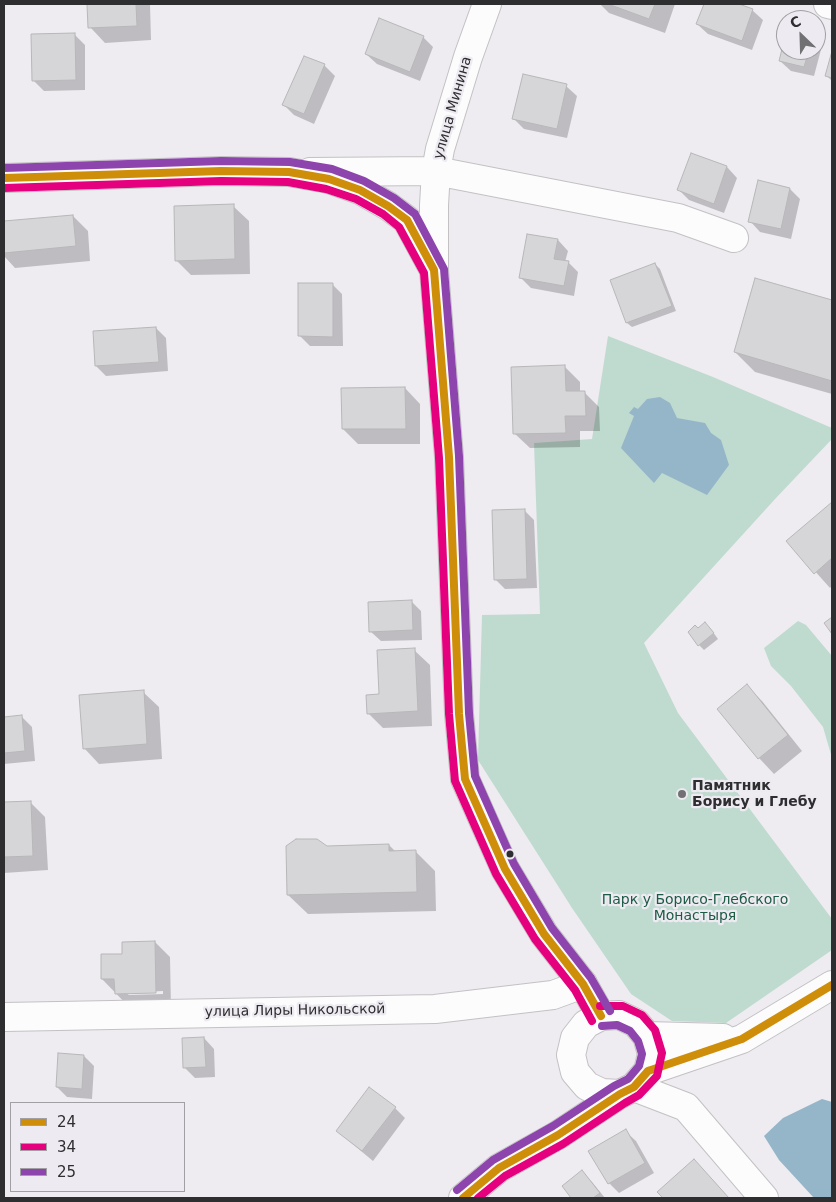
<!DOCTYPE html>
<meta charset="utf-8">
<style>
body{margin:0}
#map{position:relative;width:836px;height:1202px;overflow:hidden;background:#eeecf0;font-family:"DejaVu Sans",sans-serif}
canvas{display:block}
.frame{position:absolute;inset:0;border:5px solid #2e2d2f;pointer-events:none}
.legend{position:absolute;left:10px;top:1102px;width:175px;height:90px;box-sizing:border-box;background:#edebf1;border:1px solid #a19fa3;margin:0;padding:6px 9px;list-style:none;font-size:15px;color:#2e2d2f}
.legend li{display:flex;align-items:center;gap:10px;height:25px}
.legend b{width:25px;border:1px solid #a19fa3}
.north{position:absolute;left:776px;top:10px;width:50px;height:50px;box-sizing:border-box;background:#edebf1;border:1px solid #a19fa3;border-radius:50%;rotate:336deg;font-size:14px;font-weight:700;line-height:20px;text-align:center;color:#2e2d2f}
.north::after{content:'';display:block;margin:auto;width:18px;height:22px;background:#717073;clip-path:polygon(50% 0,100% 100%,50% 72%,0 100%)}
</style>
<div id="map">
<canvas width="836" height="1202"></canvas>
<div class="frame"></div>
<ul class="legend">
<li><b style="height:6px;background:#cf8e09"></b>24</li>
<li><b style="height:6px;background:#e5007d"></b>34</li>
<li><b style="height:6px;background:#8e44ad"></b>25</li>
</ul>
<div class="north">С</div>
</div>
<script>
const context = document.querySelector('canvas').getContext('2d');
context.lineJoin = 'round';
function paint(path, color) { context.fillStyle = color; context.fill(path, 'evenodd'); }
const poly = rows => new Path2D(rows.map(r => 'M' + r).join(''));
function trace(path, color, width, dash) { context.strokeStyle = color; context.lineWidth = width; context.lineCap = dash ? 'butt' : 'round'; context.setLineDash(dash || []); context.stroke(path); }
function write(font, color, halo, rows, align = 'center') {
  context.font = font + ' "DejaVu Sans",sans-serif'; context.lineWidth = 4.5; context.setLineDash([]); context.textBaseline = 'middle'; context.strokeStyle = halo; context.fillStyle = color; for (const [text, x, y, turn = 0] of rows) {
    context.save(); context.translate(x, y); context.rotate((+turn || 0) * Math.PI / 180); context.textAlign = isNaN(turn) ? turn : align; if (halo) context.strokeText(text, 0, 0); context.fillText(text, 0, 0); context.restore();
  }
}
paint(poly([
 [608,336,713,377,832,428,832,439,776,498,644,643,678,713,832,919,832,950,726,1023,672,1021,631,994,572,908,478,760,482,615,540,614,534,443,592,439],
 [798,621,806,625,832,656,832,758,823,727,791,686,771,666,764,648]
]), '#bfdacf');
paint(poly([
 [660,397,670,403,677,418,705,423,711,433,721,440,729,465,707,495,662,473,654,483,621,448,634,416,629,413,634,407,638,409,647,399],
 [822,1099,832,1102,832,1198,814,1198,779,1160,764,1136,783,1118]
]), '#94b6c8');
paint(poly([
 [89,4,150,4,151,40,105,43,90,27],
 [600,4,675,4,665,33,609,13],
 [705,4,736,4,752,10,763,20,752,50,708,34,697,24],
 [75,35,85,45,85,90,44,91,33,80],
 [816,35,823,42,814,76,791,71,780,61,786,38,786,50,816,50],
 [423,37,433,47,420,81,377,64,366,54],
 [832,55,832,81,826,75],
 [324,65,335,76,314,124,294,115,284,105],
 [566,86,577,96,567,138,524,129,514,119],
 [692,155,727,167,737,178,724,213,689,200,679,190],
 [790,189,800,199,791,239,760,232,750,221],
 [233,206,249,221,250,274,191,275,176,260],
 [73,216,88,231,90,261,15,268,4,256,4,222],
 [558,240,568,251,565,262,568,262,578,272,574,296,531,288,521,278],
 [655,264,660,269,676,311,632,327,627,323,611,280],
 [756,280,832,302,832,394,755,372,735,352],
 [332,284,342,294,343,346,310,346,300,336],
 [156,328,166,338,168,371,106,376,96,366],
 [564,366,580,382,580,392,584,392,599,407,600,431,580,431,580,447,530,448,514,433],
 [405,388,420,404,420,444,358,444,343,429],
 [832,503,832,586,830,588,788,541],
 [524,510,534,520,537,588,505,589,495,579],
 [411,601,421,611,422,640,381,641,370,631],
 [710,628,718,639,704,650,699,645,698,629],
 [414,650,430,665,432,726,383,728,368,713],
 [747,686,762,701,802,751,774,774,759,758],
 [143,692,159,707,162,759,99,764,84,748],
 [21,716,32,727,35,761,4,764,4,718],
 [30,802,45,817,48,870,4,873,4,803],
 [389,845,396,852,416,852,435,871,436,911,308,914,288,895,326,847],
 [155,942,170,957,171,1008,131,1009,102,979,123,955],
 [163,991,163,994,129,995,126,993],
 [204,1038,214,1049,215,1077,195,1078,184,1067],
 [84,1056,94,1066,92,1099,67,1097,57,1087],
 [370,1088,395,1108,405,1118,373,1161,337,1131],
 [625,1131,636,1141,654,1173,619,1193,609,1183],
 [582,1172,592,1182,605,1198,573,1198,563,1187],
 [709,1176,729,1198,664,1198,659,1192]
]), '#0003');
const building = poly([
 [87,4,136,4,137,26,88,28,87,4],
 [608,4,655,4,649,19,608,4],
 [704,4,739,4,753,9,742,41,696,24,704,4],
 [379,18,424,36,410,72,365,54,379,18],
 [75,33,76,80,32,81,31,34,75,33],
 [786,33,786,50,809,50,804,67,779,61,786,33],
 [832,51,832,78,825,76,832,51],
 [304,56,325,64,304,114,282,105,304,56],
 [523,74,567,84,557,129,512,119,523,74],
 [691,153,727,166,714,204,677,190,691,153],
 [758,180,790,188,781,229,748,222,758,180],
 [234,204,235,259,175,261,174,206,234,204],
 [73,215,76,246,4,253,4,221,73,215],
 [527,234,558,239,554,259,569,261,564,286,519,278,527,234],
 [655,263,672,306,626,323,610,280,655,263],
 [755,278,832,300,832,381,734,352,755,278],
 [298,283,333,283,333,337,298,336,298,283],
 [156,327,159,362,95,366,93,331,156,327],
 [565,365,566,391,585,391,586,416,565,416,566,433,513,434,511,367,565,365],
 [405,387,406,429,342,429,341,388,405,387],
 [832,502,832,558,814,574,786,541,832,502],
 [525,509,527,579,494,580,492,510,525,509],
 [412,600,413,630,369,632,368,602,412,600],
 [832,617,832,634,824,623,832,617],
 [705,622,714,633,698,646,688,632,695,625,698,628,705,622],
 [415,648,418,711,367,714,366,695,379,694,377,650,415,648],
 [747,684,788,735,758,759,717,709,747,684],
 [144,690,147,744,83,749,79,695,144,690],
 [22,715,25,751,4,753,4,717,22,715],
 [31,801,33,856,4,857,4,802,31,801],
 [296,839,317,839,327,846,389,844,389,851,416,850,417,892,287,895,286,846,296,839],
 [155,941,156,993,115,994,114,979,101,979,101,954,122,954,122,942,155,941],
 [204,1037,206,1067,183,1068,182,1038,204,1037],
 [58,1053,84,1055,82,1089,56,1087,58,1053],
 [369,1087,396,1107,362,1151,336,1131,369,1087],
 [626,1129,645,1163,608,1184,588,1151,626,1129],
 [694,1159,729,1198,663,1198,657,1192,694,1159],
 [582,1170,600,1193,593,1198,571,1198,562,1186,582,1170]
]);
paint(building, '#d6d5d8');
trace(building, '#b7b6b8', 1);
const minor = poly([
 [828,4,832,5],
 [310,172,436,171,678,218,734,238],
 [434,270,434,205,436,171,440,149,468,57,487,4],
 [4,1017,435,1009,553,995,583,984],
 [634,1087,686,1107,764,1198]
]);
const major = poly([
 [4,178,221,171,289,172,329,179,360,190,388,206,407,220,434,270,449,457,459,714,465,779,505,869,544,934,583,984,601,1016],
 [647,1036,723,1038],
 [648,1071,742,1039,832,985],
 [463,1198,499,1168,558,1135,620,1094,634,1087,648,1071,652,1054,647,1036,636,1023,619,1015,601,1016,586,1024,575,1038,571,1055,575,1072,587,1086,602,1093,620,1094]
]);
trace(minor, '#c3c1c4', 30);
trace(major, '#c3c1c4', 30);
trace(minor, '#fcfcfd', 28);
trace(major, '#fcfcfd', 28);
trace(poly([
 [4,178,221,171,289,172,329,179,360,190,388,206,407,220,434,270,449,457,459,714,465,779,505,869,544,934,583,984,601,1016],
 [648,1071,742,1039,832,985],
 [463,1198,499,1168,558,1135,620,1094,634,1087,648,1071]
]), '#cf8e09', 8);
trace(poly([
 [4,188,221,181,288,182,326,189,356,199,383,214,399,227,424,273,439,458,449,714,455,781,496,874,535,939,575,990,592,1021],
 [478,1198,505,1176,563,1144,625,1103,639,1095,657,1076,662,1053,655,1030,642,1015,623,1006,600,1006]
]), '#e5007d', 8);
trace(poly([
 [4,168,221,161,290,162,332,169,364,181,394,198,415,214,444,269,459,456,469,713,475,776,514,864,552,928,591,978,610,1011],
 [457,1190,493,1160,553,1126,614,1086,628,1079,639,1066,642,1054,638,1041,630,1031,617,1025,602,1026]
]), '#8e44ad', 8);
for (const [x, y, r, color] of [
 [682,794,5,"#717073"],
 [510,854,4.5,"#2e2d2f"]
]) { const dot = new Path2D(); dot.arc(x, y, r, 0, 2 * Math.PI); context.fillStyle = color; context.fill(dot); trace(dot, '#edebf1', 2); }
write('14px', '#2e2d2f', '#edebf1', [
 ["улица Минина",453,108,-74],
 ["улица Лиры Никольской",295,1011,-1]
]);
write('bold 14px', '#2e2d2f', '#edebf1', [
 ["Памятник",692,786],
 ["Борису и Глебу",692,802]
], 'left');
write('14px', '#1c5b43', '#edebf1', [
 ["Парк у Борисо-Глебского",695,900],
 ["Монастыря",695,916]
]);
</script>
